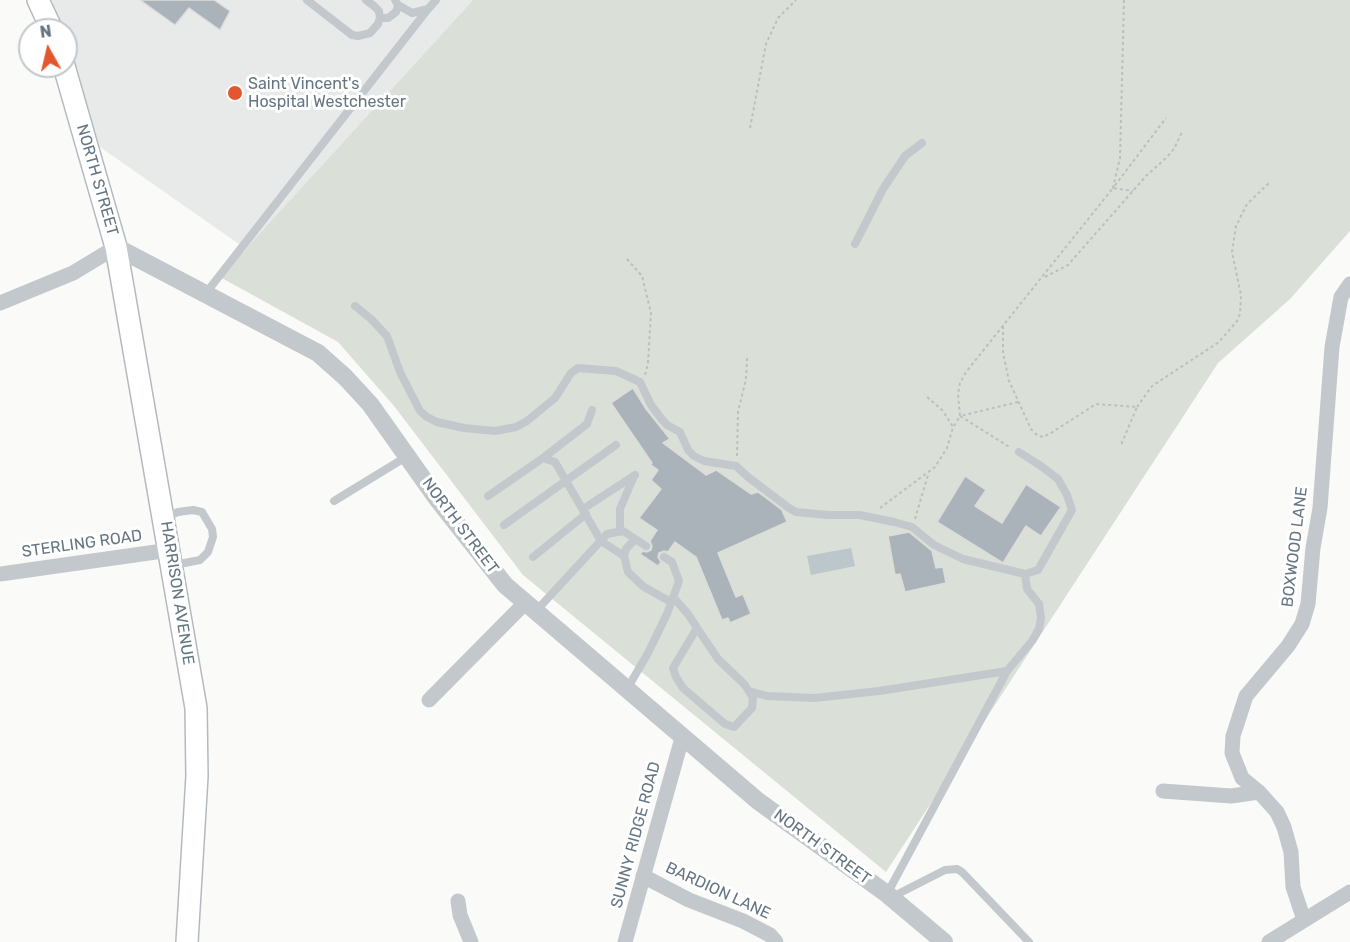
<!DOCTYPE html>
<style>
body{margin:0}
#map{position:relative;width:1350px;height:942px;overflow:hidden;background:#fafaf8;font-family:Rubik,sans-serif}
canvas{display:block}
.north{position:absolute;left:18px;top:18px;width:60px;height:60px;box-sizing:border-box;background:#fff;border:2px solid #c1c8cd;border-radius:50%;rotate:352deg;font-size:16px;font-weight:700;line-height:24px;text-align:center;color:#657683}
.north::after{content:'';display:block;margin:auto;width:21px;height:27px;background:#e4572e;clip-path:polygon(50% 0,100% 100%,50% 72%,0 100%)}
</style>
<div id="map">
<canvas width="1350" height="942"></canvas>
<div class="north">N</div>
</div>
<script>
const context = document.querySelector('canvas').getContext('2d');
context.lineJoin = 'round';
function paint(path, color) { context.fillStyle = color; context.fill(path, 'evenodd'); }
const poly = rows => new Path2D(rows.map(r => 'M' + r).join(''));
function trace(path, color, width, dash) { context.strokeStyle = color; context.lineWidth = width; context.lineCap = dash ? 'butt' : 'round'; context.setLineDash(dash || []); context.stroke(path); }
function write(font, color, halo, rows, align = 'center') {
  context.font = font + ' Rubik,sans-serif'; context.lineWidth = 6; context.setLineDash([]); context.textBaseline = 'middle'; context.strokeStyle = halo; context.fillStyle = color; for (const [text, x, y, turn = 0] of rows) {
    context.save(); context.translate(x, y); context.rotate((+turn || 0) * Math.PI / 180); context.textAlign = isNaN(turn) ? turn : align; if (halo) context.strokeText(text, 0, 0); context.fillText(text, 0, 0); context.restore();
  }
}
paint(poly([
 [52,0,473,0,246,249,100,147,66,40,66,30,63,30]
]), '#e8e9e9');
paint(poly([
 [473,0,1350,0,1350,231,1290,299,1218,363,886,872,523,575,394,406,338,342,220,277]
]), '#dadfd7');
paint(poly([
 [851,548,855,566,811,575,807,556]
]), '#bbc7cb');
const building = poly([
 [140,0,214,0,230,11,220,30,189,8,175,25,140,0],
 [633,388,646,409,670,439,663,443,706,475,716,470,751,494,758,492,782,510,787,522,718,553,736,597,743,594,751,614,730,623,728,618,722,620,696,557,675,542,668,552,664,551,659,553,658,557,661,562,658,566,640,554,643,551,646,552,651,550,652,546,650,541,657,530,639,518,661,489,651,480,658,470,651,465,652,463,611,403,633,388],
 [965,476,986,490,975,506,1002,523,1026,484,1061,507,1041,536,1026,526,1003,563,937,522,965,476],
 [909,532,932,551,936,568,943,567,946,583,905,592,900,574,895,575,888,536,909,532]
]);
paint(building, '#aab3b9');
trace(building, '#dcdcda', 1.5);
const secondary = poly([
 [38,0,52,30],
 [64,66,116,247,196,708,197,776,187,942]
]);
trace(secondary, '#b3babf', 24);
trace(poly([
 [1124,0,1120,158,1113,188,1166,118],
 [750,128,766,44,778,18,796,0],
 [627,259,642,276,651,313,648,363,645,375],
 [1045,277,1068,265,1146,176,1166,158,1174,149,1182,132],
 [1003,326,1003,353,1009,381,1031,429,1037,435,1043,437,1051,433,1096,404,1137,407,1121,445],
 [1018,402,960,416,958,394,960,383,966,372,1113,188,1133,191],
 [1137,407,1152,386,1219,342,1237,321,1240,314,1241,295,1232,252,1236,226,1247,204,1269,183],
 [954,426,960,416,1011,448],
 [737,456,738,412,746,379,747,358],
 [880,508,935,467,947,448,953,427,943,411,925,395],
 [915,519,928,475]
]), '#bbbfc2', 2, [3, 3]);
trace(poly([
 [307,0,352,35,358,36,370,33,378,24,380,18,379,11,374,6,366,0],
 [398,5,412,13,428,9,436,0],
 [380,18,388,18,396,12,398,5,395,0],
 [855,244,883,189,905,156,922,143],
 [206,293,428,9],
 [355,306,371,319,387,336,400,372,420,411,427,417,437,422,464,428,495,431,516,427,527,421,555,398,571,373,578,368,616,371,640,382,651,405,660,417,667,425,680,432,688,450,694,456,704,461,736,466,748,477,789,508,796,512,828,515,860,515,894,522,912,527,934,545,963,559,1025,574,1038,570,1072,510,1067,495,1058,479,1041,466,1019,452],
 [543,458,587,424,592,410],
 [488,496,543,458,555,462,601,541,624,556],
 [334,501,406,457],
 [583,509,635,475],
 [166,517,178,512,193,510,202,512,212,529,213,537,208,552,200,560,174,565],
 [504,525,616,445],
 [620,531,620,509,634,476],
 [635,539,626,549,624,556,628,572,644,587,671,602],
 [533,557,586,514],
 [673,597,688,614,697,628,718,659,745,685,753,698,752,708,734,727,725,724,683,688,676,677,673,668,697,628],
 [536,611,607,534,623,531,646,546],
 [1007,671,1032,641,1039,629,1041,618,1039,604,1027,589,1025,574],
 [627,689,648,653,667,614,679,581,672,562,664,557],
 [749,691,767,696,814,698,879,691,1007,671,887,894],
 [892,897,945,870,957,869,962,872,1029,942]
]), '#c3c8cc', 8);
trace(poly([
 [0,303,73,273,116,247],
 [0,574,170,550],
 [429,700,525,603],
 [1163,791,1231,796,1259,792],
 [643,876,689,900,743,921,770,935,776,942],
 [458,901,460,915,471,942],
 [1304,920,1293,887,1291,852,1284,827,1277,812,1259,792,1242,778,1232,753,1233,736,1246,696,1288,646,1302,624,1308,604,1313,548,1320,508,1332,347,1341,297,1350,284],
 [625,942,682,738],
 [1269,942,1350,892]
]), '#c3c8cc', 15);
trace(poly([
 [116,247,318,353,345,377,370,404,438,500,505,585,758,801,887,894,944,942]
]), '#c3c8cc', 18);
trace(secondary, '#fff', 21);
for (const [x, y, r, color] of [
 [235,93,8,"#e4572e"]
]) { const dot = new Path2D(); dot.arc(x, y, r, 0, 2 * Math.PI); context.fillStyle = color; context.fill(dot); trace(dot, '#fff', 2); }
write('16px', '#657683', '#fff', [
 ["Saint Vincent's",248,84],
 ["Hospital Westchester",248,102]
], 'left');
write('16px', '#657683', '#fff', [
 ["NORTH STREET",97,180,74],
 ["NORTH STREET",460,526,53],
 ["STERLING ROAD",82,544,-8],
 ["BOXWOOD LANE",1295,547,-83],
 ["HARRISON AVENUE",177,593,81],
 ["SUNNY RIDGE ROAD",636,835,-75],
 ["NORTH STREET",822,847,36],
 ["BARDION LANE",718,891,25]
]);
</script>
